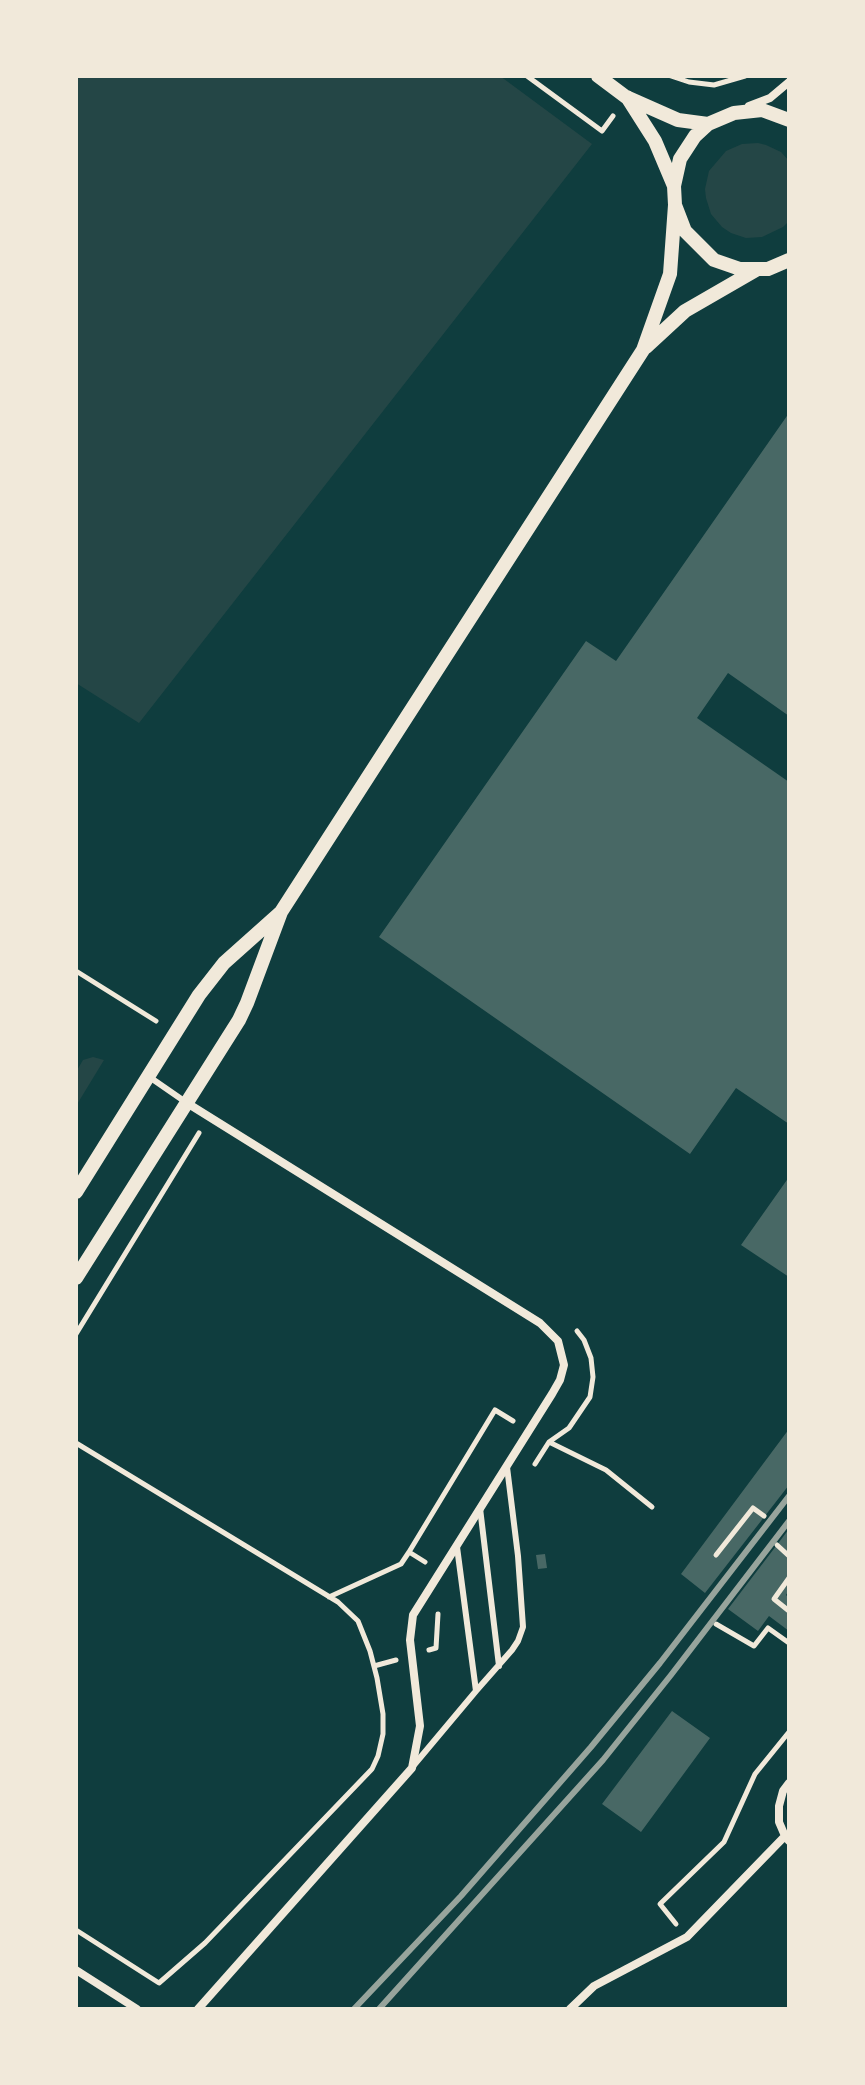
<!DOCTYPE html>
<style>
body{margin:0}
#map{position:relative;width:865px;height:2085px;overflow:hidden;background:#0f3d3e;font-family:Montserrat,sans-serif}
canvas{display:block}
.frame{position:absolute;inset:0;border:78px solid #f1e9da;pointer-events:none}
</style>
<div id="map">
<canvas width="865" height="2085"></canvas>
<div class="frame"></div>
</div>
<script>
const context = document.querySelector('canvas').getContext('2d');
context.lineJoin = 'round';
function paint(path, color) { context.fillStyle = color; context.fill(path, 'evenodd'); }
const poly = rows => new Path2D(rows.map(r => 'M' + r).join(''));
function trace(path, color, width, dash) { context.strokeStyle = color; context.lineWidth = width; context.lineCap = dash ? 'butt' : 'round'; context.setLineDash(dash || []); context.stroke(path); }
paint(poly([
 [76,76,500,76,592,144,139,723,76,683],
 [758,143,766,145,781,152,789,161,789,221,783,227,762,237,746,238,731,233,722,227,711,214,706,198,705,189,709,171,726,151,742,144],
 [93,1057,104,1060,76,1106,76,1072,83,1060]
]), '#244646');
paint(poly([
 [789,413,789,716,728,673,697,718,789,782,789,1124,736,1088,690,1154,379,937,586,641,616,661],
 [789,1177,789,1277,741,1245],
 [789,1429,789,1485,705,1593,681,1574],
 [789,1529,789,1590,786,1595,789,1598,789,1631,769,1616,758,1631,728,1609],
 [545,1554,547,1568,538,1569,536,1555],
 [672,1711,710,1738,641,1832,602,1804]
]), '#486865');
trace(poly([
 [527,76,602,131,613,116],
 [671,76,689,82,714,85,745,76],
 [76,971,156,1021],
 [76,1334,199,1133],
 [549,1442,606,1470,652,1507],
 [76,1443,338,1602,358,1621,370,1651,377,1678,383,1714,383,1734,378,1756,372,1769,205,1943,159,1983,76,1930],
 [535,1464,549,1442,569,1428,590,1397,593,1377,591,1358,584,1340,577,1331],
 [777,1545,789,1556],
 [409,1552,495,1410,513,1421],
 [716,1555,753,1508,764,1516],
 [789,1578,774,1599,789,1611],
 [329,1597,401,1564,409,1552,425,1562],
 [716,1624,754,1646,768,1628,789,1643],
 [429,1650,436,1648,438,1614],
 [374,1666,396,1660],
 [676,1924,660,1904,724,1842,755,1774,789,1732]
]), '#f1e9da', 5);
trace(poly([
 [148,1076,187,1103],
 [480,1508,499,1666],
 [457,1547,476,1691],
 [414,1765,476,1691,512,1650,518,1641,523,1627,518,1556,507,1467]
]), '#f1e9da', 6);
trace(poly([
 [749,106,770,98,789,82],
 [187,1103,540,1323,558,1341,564,1365,560,1380,552,1394,413,1615,410,1640,420,1726,412,1768,198,2009],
 [789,1783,783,1791,779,1806,779,1822,785,1836,789,1841],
 [76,1970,137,2009],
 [570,2009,594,1986,687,1937,785,1836]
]), '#f1e9da', 8);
trace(poly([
 [598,76,626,97,678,120,708,124],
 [627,97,655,141,674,186],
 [789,120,762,110,734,113,708,124,695,136,680,159,674,186,675,205,685,231,714,260,740,269,768,269,789,260],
 [646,347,685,311,756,270],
 [76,1192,199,995,224,963,280,913],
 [76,1278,239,1020,247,1003,281,912,643,350,670,274,675,205]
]), '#f1e9da', 14);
trace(poly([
 [354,2009,461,1896,591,1747,660,1663,789,1496],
 [379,2009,603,1760,671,1675,789,1521]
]), '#97a49c', 6);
</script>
